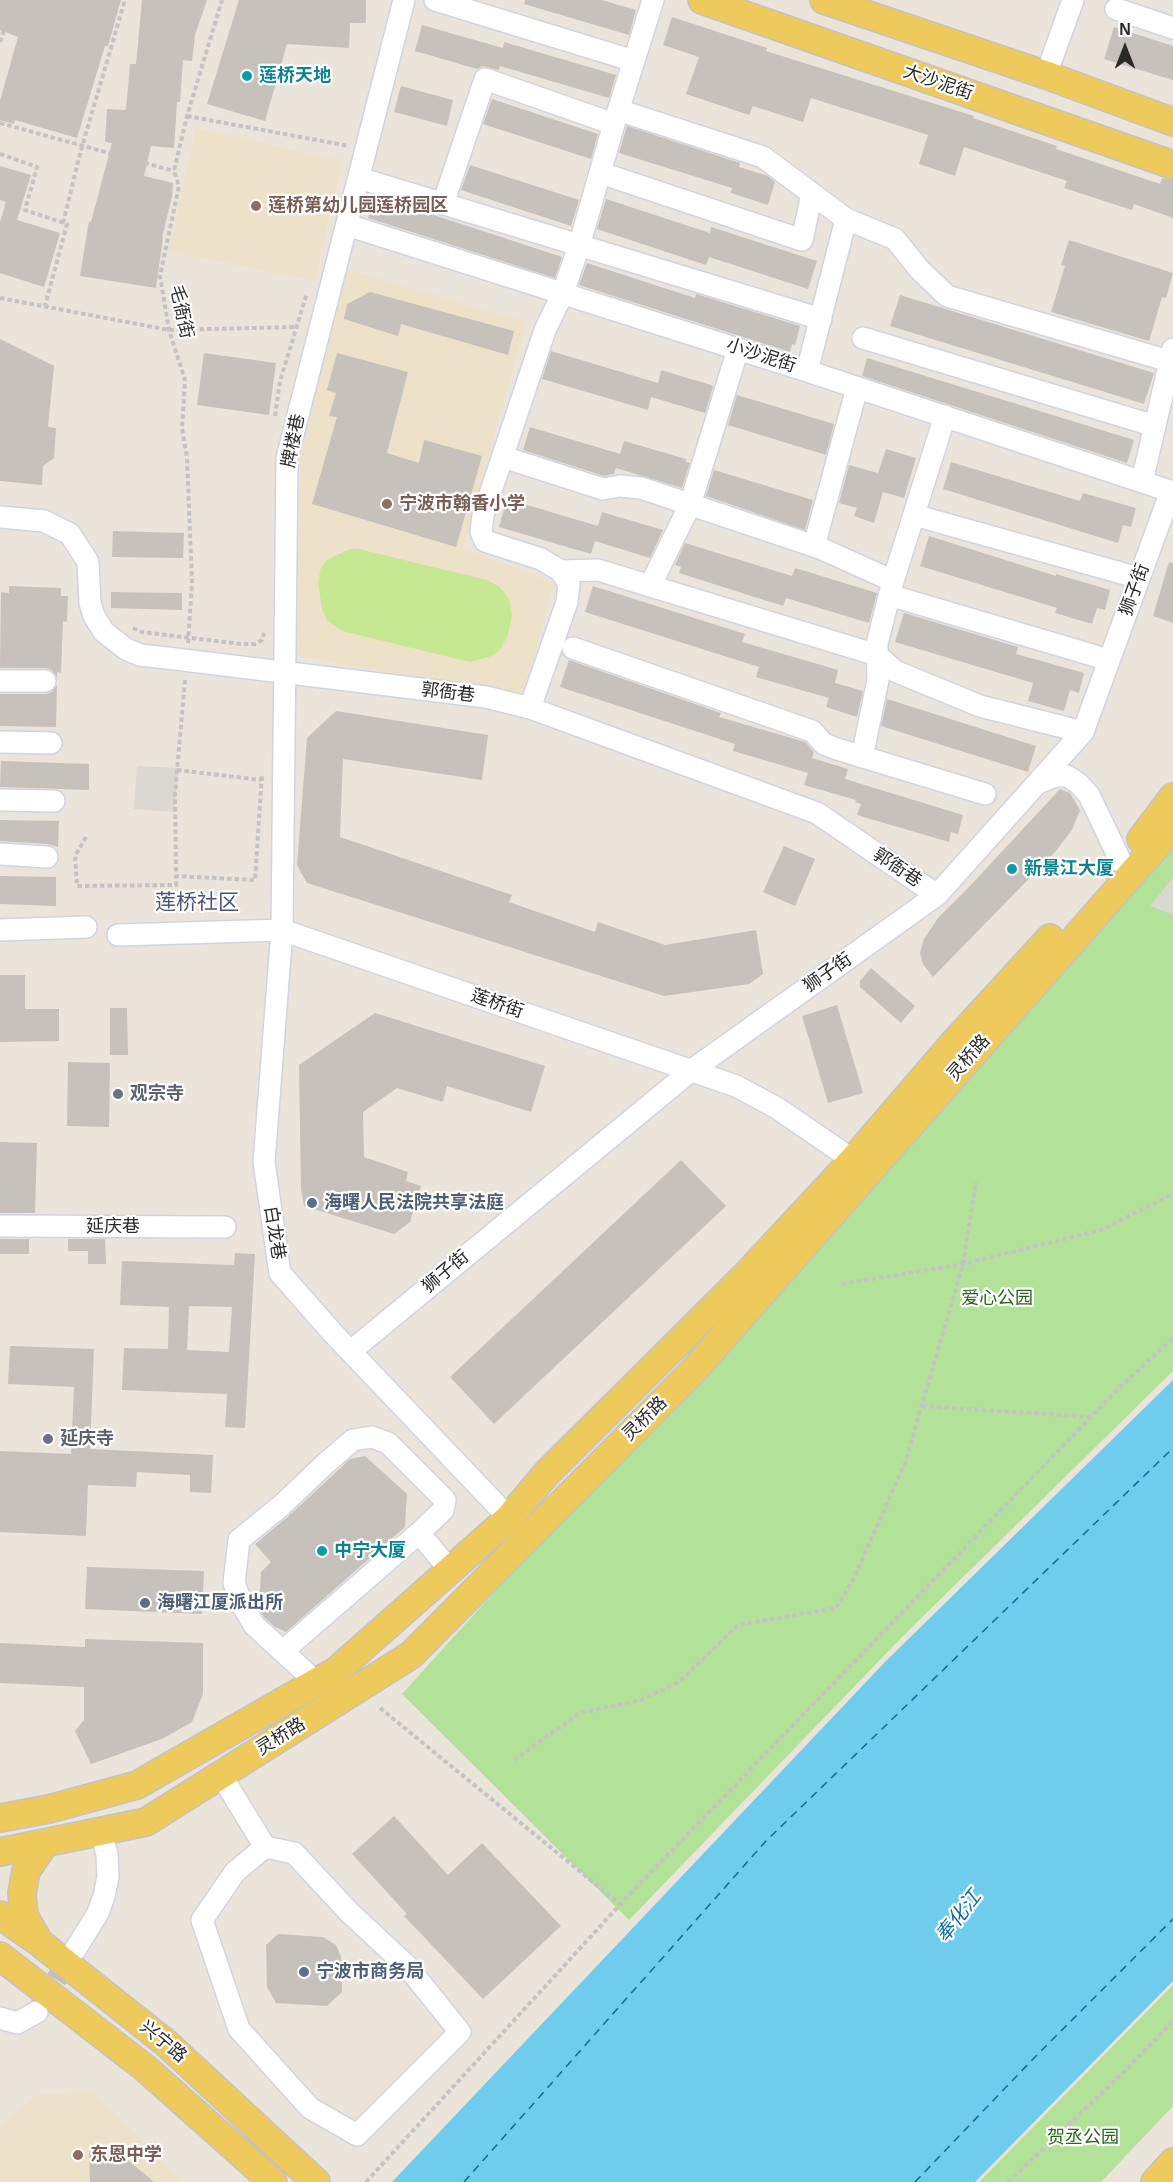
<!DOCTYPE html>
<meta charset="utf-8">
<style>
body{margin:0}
#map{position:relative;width:1173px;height:2182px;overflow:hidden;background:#ebe4db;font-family:Helvetica,sans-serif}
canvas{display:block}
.north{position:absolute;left:1095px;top:18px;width:60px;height:60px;-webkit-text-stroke:4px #fff;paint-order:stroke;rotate:0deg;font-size:16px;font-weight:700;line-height:24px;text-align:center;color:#292929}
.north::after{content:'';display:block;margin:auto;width:21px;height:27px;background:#292929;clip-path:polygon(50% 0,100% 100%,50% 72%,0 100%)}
</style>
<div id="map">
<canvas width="1173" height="2182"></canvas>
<div class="north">N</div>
</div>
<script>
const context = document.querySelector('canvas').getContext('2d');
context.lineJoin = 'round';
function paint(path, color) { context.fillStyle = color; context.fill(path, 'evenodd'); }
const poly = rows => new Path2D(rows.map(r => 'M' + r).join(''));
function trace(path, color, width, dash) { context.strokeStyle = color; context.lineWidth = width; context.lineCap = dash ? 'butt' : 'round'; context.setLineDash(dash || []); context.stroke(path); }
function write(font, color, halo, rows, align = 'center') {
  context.font = font + ' Helvetica,"Noto Sans SC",sans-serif'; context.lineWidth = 4.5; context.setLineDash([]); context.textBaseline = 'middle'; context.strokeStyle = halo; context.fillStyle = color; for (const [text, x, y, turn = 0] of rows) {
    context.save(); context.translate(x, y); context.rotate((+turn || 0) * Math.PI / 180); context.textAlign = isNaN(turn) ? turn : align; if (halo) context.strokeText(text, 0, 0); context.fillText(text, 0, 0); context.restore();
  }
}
paint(poly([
 [196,128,342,161,315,281,169,251],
 [344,268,526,322,463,548,554,582,522,699,297,655,300,460],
 [94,2092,183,2182,0,2182,0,2128,35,2095]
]), '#ede1ca');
paint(poly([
 [1173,843,1173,1371,903,1636,629,1920,402,1694],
 [1173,1985,1173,2106,1101,2182,979,2182]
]), '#b2e198');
paint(poly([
 [350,549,359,549,487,580,499,586,509,599,512,614,508,635,499,651,489,657,470,662,342,631,328,621,322,609,318,583,320,570,327,560]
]), '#c6e893');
paint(poly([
 [137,766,178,768,175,812,134,809],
 [1173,877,1173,915,1150,906]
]), '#dbd7d1');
paint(poly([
 [1173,1380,1173,1981,975,2182,392,2182,885,1662]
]), '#6fccec');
trace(poly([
 [464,2182,766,1841,1173,1448],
 [915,2182,1034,2058,1173,1919]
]), '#0f6a96', 1.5, [8, 6]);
paint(poly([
 [0,0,121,0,108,46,105,46,77,138,15,120,14,124,0,120,0,101,18,37,0,30],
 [142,0,207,0,195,35,192,61,183,60,180,102,177,102,174,148,151,146,144,176,173,183,172,197,162,237,163,238,156,288,80,276,89,221,91,222,112,143,105,142,107,109,126,110,130,64,136,64],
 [239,0,366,0,366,23,350,23,349,48,287,44,265,121,207,104],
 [525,0,602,0,636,10,629,35,524,4],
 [672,17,767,48,766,51,974,116,973,118,1057,146,1056,149,1160,184,1162,178,1173,180,1173,218,1134,204,1132,210,1064,188,1067,181,964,147,955,176,919,164,928,135,811,98,803,122,753,106,749,115,686,94,699,57,663,45],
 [422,25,503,48,504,42,616,75,609,98,500,66,499,70,483,66,477,69,415,51],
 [1114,27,1173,46,1173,80,1104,59],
 [401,86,453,100,447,126,394,112],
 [492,99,598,134,591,159,483,124],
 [627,126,740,163,739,167,768,176,775,182,768,205,731,193,732,188,619,153],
 [470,165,579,200,571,226,461,190],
 [0,166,31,175,17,220,60,233,44,287,0,273,0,222,6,202,0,200],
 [376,196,562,257,555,278,368,218],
 [606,199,710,233,711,227,817,261,808,289,709,257,706,265,597,229],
 [1069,240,1173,273,1166,298,1162,297,1149,341,1051,312,1065,266,1061,265],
 [587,263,695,298,696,294,800,326,795,345,792,344,790,352,579,285],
 [370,292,514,331,508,355,401,324,398,336,344,319,347,304],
 [900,295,1154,373,1144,404,890,326],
 [0,339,54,366,48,427,56,428,54,458,43,466,42,485,0,481],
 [551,351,658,383,661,370,711,385,713,387,705,413,651,397,648,410,542,379],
 [204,353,276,363,269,415,197,405],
 [337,353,408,372,387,453,419,463,424,440,482,456,456,547,312,504,337,417,329,416,336,393,327,390],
 [867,358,1134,440,1127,463,862,376],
 [737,395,834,424,826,455,728,425],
 [530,427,620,454,624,441,686,459,686,462,690,463,682,488,616,468,614,474,604,476,523,450],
 [886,449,916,458,904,498,883,492,874,523,854,516,857,508,839,503,849,465,878,473],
 [951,462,1080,501,1083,493,1136,508,1131,527,1123,525,1118,543,943,489],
 [714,470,813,500,805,530,706,496],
 [507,499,598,526,602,512,663,530,650,558,595,541,591,554,499,527],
 [113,531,184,533,183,558,112,557],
 [929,536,1056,576,1056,574,1110,590,1105,610,1097,608,1092,624,1055,613,1057,608,920,566],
 [685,543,792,576,795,568,877,593,869,623,786,598,783,606,679,573,681,567,675,565],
 [1169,562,1173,563,1173,623,1153,616],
 [9,586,61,588,61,596,68,596,67,622,63,621,61,673,57,672,57,678,52,670,46,668,0,668,1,592,9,593],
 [593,586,745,634,742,642,838,670,835,683,863,691,857,717,826,707,829,698,756,677,759,667,585,612],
 [111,592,182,593,182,610,111,608],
 [904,613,1018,647,1016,654,1084,673,1079,693,1070,690,1064,711,1028,701,1033,683,895,642],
 [569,660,721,713,719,717,805,742,814,752,812,758,848,769,845,779,963,815,958,834,951,832,949,842,857,815,861,804,855,802,856,800,804,785,808,773,733,751,735,744,560,687],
 [57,685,56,727,0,726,0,694,46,694,52,692],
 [887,699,1036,746,1028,772,881,726],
 [336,711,488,735,482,780,343,759,340,837,512,895,509,902,595,932,598,922,665,945,756,930,763,974,749,984,664,996,307,883,297,865,307,738],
 [1,761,89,764,89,790,0,787],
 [1060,789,1070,793,1080,810,1072,830,1055,852,933,977,923,964,920,953,924,939,938,918,970,886],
 [0,820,59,821,58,847,48,844,0,841],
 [784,846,815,859,795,906,763,892],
 [0,876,56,877,56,906,0,904],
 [871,968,915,1006,901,1023,860,987,860,981],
 [0,975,25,975,25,1009,59,1009,59,1041,0,1042],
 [837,1005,863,1093,828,1103,802,1016],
 [110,1008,127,1008,128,1055,110,1055],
 [375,1013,545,1066,531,1112,447,1086,443,1102,397,1088,363,1112,364,1157,408,1172,406,1181,421,1186,410,1222,394,1234,304,1206,301,1189,299,1065],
 [68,1062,110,1063,109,1127,67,1126],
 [0,1142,37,1143,35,1213,0,1213],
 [681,1160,726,1206,494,1424,450,1377],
 [0,1239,29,1239,29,1254,0,1254],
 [68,1239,105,1239,106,1264,88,1264,88,1251,68,1251],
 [235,1253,255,1254,245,1428,225,1427,227,1394,122,1390,124,1348,168,1349,169,1307,120,1305,122,1261,234,1265],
 [189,1306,232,1307,229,1352,187,1350],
 [10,1346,94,1349,90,1449,213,1455,211,1493,190,1492,190,1475,137,1472,136,1487,88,1485,86,1536,0,1532,0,1451,71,1454,74,1387,8,1384],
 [365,1456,407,1494,405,1527,286,1632,275,1627,264,1617,259,1608,261,1572,271,1562,255,1544,291,1514,350,1459],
 [87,1567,204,1571,202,1614,85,1609],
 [85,1639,203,1643,203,1694,192,1722,162,1739,91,1764,75,1731,84,1720,84,1687,0,1683,0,1643,85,1647],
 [394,1816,448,1875,482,1843,561,1926,483,1999,404,1916,407,1914,352,1854],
 [278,1934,323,1937,336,1945,341,1957,342,1992,327,2006,276,2003,267,1987,266,1945],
 [89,2151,117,2151,154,2182,90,2182]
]), '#c6c1ba');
trace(poly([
 [40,2006,74,1951]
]), '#c4bfb7', 21, [21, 10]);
const minor = poly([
 [404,0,287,458,282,930,264,1162,280,1273,331,1331,509,1518],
 [435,0,634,61],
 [1116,9,1173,28],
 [1046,75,1073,0],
 [618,110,763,157,846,219,807,371],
 [601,173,802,240,812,194],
 [359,178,821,319],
 [443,204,485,79,614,124],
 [846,219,895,239,919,269,947,296,1169,361],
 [347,225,807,371,1173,492],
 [863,338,1155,426],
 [503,457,603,489,620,486,641,488,820,548,893,581],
 [1142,481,1173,349],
 [914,515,1139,578],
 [0,517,44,521,70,534,88,562,90,603,94,616,104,632,126,649,140,655,167,658,486,697,530,708,817,813,937,895],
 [814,546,857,388],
 [561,571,598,570,877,655,895,671,980,706,1083,732],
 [650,586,690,505,738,349],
 [889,595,1109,660],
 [573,648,812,731,824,744,837,749,985,794],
 [0,681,45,681],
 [530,708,567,602,569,584,561,571,541,559,485,541,481,532,483,515,545,330,563,293,579,246,614,124,653,0],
 [0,742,51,743],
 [862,757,878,680,877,644,893,581,945,416],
 [1038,783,1055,776,1067,776,1078,783,1089,795,1121,862],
 [0,800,54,801],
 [0,854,47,857],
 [0,930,86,927],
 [118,935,282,930,736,1086,777,1108,853,1160],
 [0,1226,225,1227],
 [351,1351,692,1070,937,895,1083,732,1171,491],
 [283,1651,419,1533],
 [317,1683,254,1625,243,1606,234,1583,239,1540,282,1505,325,1464,353,1440,372,1437,388,1443,445,1500,443,1510,419,1533,450,1570],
 [221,1775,265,1847,294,1853,350,1913,407,1966,460,2032,357,2135,310,2108,239,2029,202,1920,235,1872,265,1847],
 [75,1950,98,1913,104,1896,108,1877,107,1854,101,1832],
 [0,2018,17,2023,37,2012]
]);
const major = poly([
 [702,0,1173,165],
 [824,0,1046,75,1173,122],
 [1141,839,1173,797],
 [0,1818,49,1809,137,1785,336,1671,509,1518,546,1474,747,1274,853,1160,951,1046,1050,938],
 [0,1852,146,1822,411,1655,694,1370,1173,827],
 [0,1915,40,1943,166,2043,316,2182],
 [38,1940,24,1916,22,1893,26,1871,45,1843],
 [0,1956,145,2068,273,2182],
 [1155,2182,1173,2162]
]);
trace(minor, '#d0d4e2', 24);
trace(major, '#c3c3c3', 30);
trace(poly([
 [0,42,14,0],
 [187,116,349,146],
 [0,123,174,171],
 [0,154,37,167,25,210,67,224,45,306],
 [63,223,81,150,125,0],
 [0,298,169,330,296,327],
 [275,416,280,381,307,293],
 [133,628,142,632,241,644,255,644,262,640,264,633],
 [188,643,192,583,187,458,182,428,185,380,169,330,160,276,179,186,174,171,187,116,222,0],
 [185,680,175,794,176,876,255,880,262,774],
 [177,770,261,780],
 [86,837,75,856,77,886,176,885,176,876],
 [842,1284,963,1264,1101,1230,1173,1194],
 [922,1406,1091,1417],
 [380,1708,620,1904],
 [514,1760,580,1713,641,1700,679,1682,738,1625,836,1608,852,1582,905,1463,963,1264,976,1181],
 [366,2182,627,1897,1116,1391,1173,1338],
 [1008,2182,1123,2073,1173,2021]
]), '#c3c3c3', 4, [4.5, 3]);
trace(minor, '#fff', 21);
trace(major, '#eeca5d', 27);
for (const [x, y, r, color] of [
 [247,76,6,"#0f9aa8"],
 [256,206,6,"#8d6e63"],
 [387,504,6,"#8d6e63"],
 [1012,869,6,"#0f9aa8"],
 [118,1094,6,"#6b7280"],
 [312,1203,6,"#5c6f8a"],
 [48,1439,6,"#6b7280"],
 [322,1551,6,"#0f9aa8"],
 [145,1603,6,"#5c6f8a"],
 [304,1972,6,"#5c6f8a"],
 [78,2155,6,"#8d6e63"]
]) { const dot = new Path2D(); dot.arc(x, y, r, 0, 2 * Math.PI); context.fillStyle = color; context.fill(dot); trace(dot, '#fff', 2); }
write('bold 18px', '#0d838f', '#fff', [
 ["莲桥天地",259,76],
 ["新景江大厦",1024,869],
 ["中宁大厦",334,1551]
], 'left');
write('18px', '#292929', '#fff', [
 ["大沙泥街",938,83,19],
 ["毛衙街",181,312,78],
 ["小沙泥街",761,356,18],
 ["牌楼巷",294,441,-79],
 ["狮子街",1135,590,-70],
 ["郭衙巷",448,693,7],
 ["郭衙巷",897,868,34],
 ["狮子街",828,973,-35],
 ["莲桥街",497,1004,19],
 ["灵桥路",969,1058,-49],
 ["延庆巷",113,1227],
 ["白龙巷",274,1233,81],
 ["狮子街",446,1272,-40],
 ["灵桥路",645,1419,-45],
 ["灵桥路",281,1737,-32],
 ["兴宁路",163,2042,40]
]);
write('bold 18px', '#785e54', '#fff', [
 ["莲桥第幼儿园莲桥园区",268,206],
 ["宁波市翰香小学",399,504],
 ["东恩中学",90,2155]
], 'left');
write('bold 18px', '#5b616d', '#fff', [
 ["观宗寺",130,1094],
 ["延庆寺",60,1439]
], 'left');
write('bold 18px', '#4e5e75', '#fff', [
 ["海曙人民法院共享法庭",324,1203],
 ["海曙江厦派出所",157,1603],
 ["宁波市商务局",316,1972]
], 'left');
write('18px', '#2b641b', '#fff', [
 ["爱心公园",997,1299],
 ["贺丞公园",1083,2138]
]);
write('italic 20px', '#0f6a96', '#fff', [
 ["奉化江",959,1917,-52]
]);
write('21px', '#4a5379', '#fff', [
 ["莲桥社区",197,903]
]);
</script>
